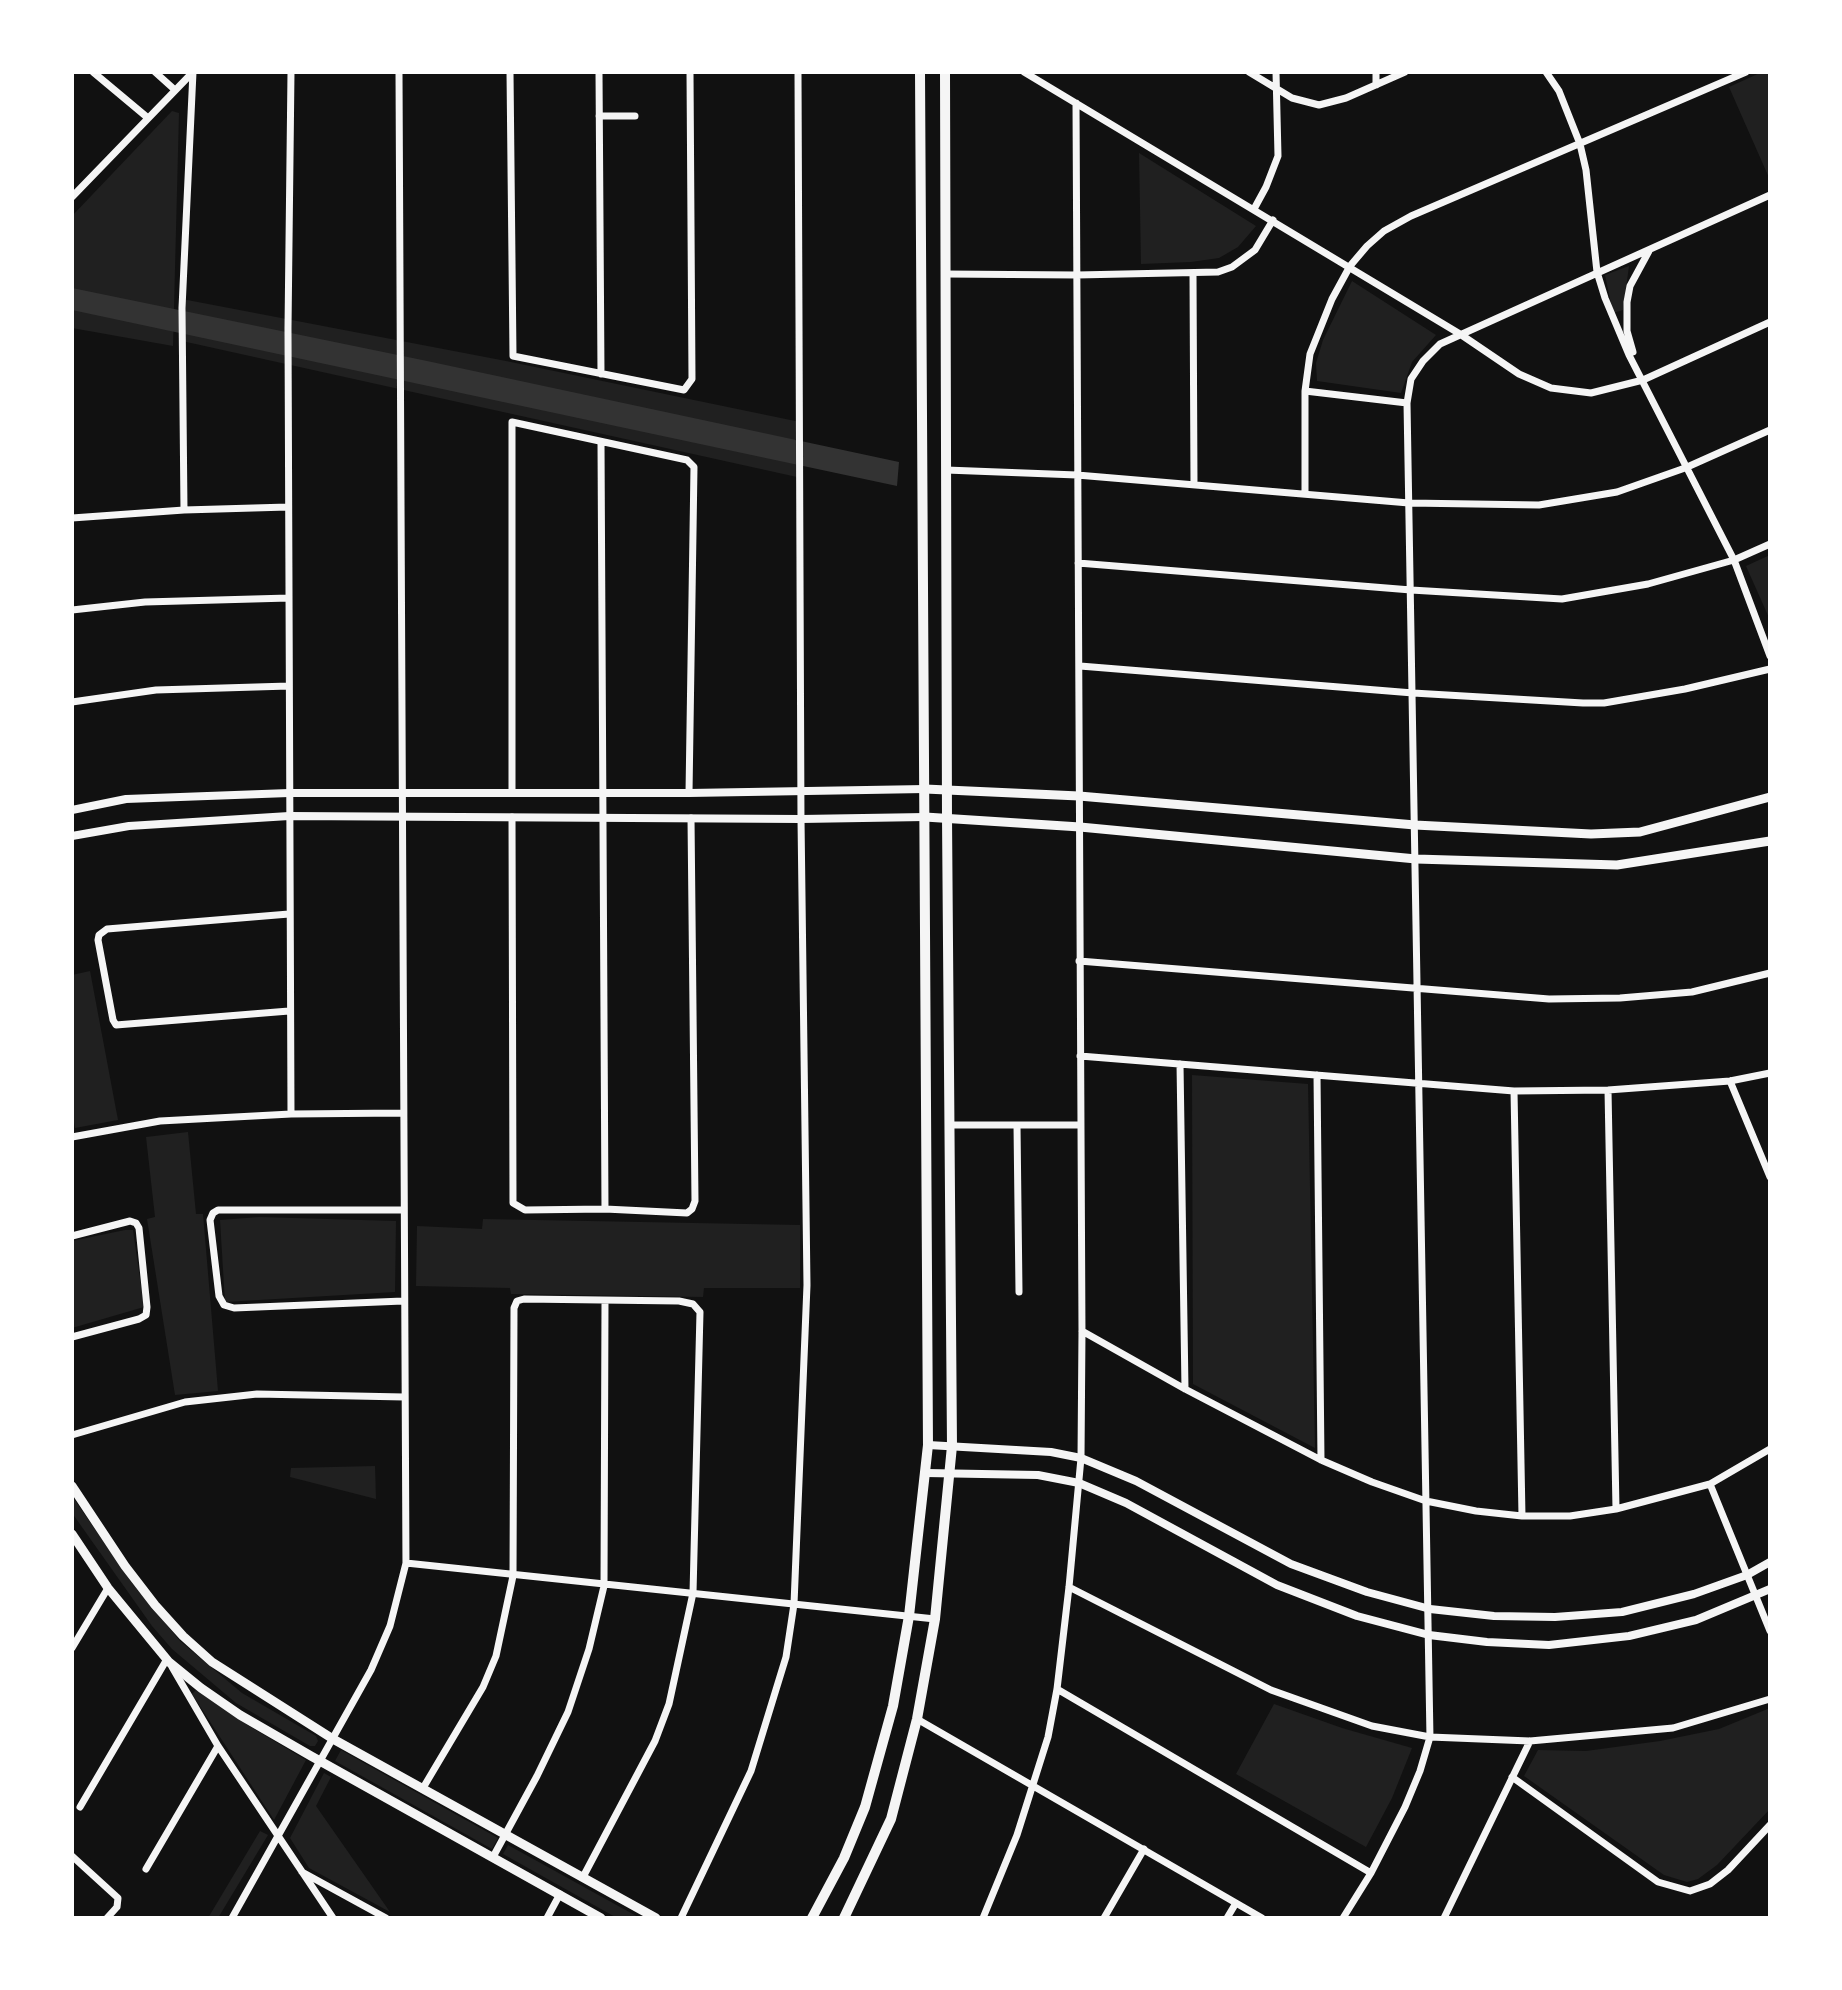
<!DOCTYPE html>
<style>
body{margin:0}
#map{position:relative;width:1842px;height:1990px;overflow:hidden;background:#111;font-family:"PT Sans",sans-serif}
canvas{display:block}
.frame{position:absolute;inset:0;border:74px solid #fff;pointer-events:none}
</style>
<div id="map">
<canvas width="1842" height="1990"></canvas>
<div class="frame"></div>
</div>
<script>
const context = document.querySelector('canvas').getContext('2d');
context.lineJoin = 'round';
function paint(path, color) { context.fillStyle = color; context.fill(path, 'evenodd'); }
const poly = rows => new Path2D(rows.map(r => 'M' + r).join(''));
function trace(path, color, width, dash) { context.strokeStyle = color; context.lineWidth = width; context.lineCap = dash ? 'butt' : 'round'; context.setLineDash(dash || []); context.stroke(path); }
paint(poly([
 [1762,72,1770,72,1770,180,1729,87],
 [172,111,179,113,173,346,72,328,72,216],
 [1139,153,1256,226,1238,247,1219,258,1191,262,1141,264],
 [1629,266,1623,310,1613,313,1605,275],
 [1352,281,1436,335,1412,362,1401,393,1317,381,1316,363,1323,340],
 [182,299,506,361,800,422,797,477,182,341],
 [1770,555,1770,620,1746,566],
 [90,971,118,1120,75,1128,72,1112,72,975],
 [1192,1075,1308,1084,1315,1448,1193,1384],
 [188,1132,196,1214,203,1214,218,1391,175,1395,147,1219,155,1217,146,1137],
 [259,1217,396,1221,395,1292,225,1302,220,1220],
 [483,1219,800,1225,800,1288,704,1288,703,1297,511,1294,510,1288,416,1286,417,1226,482,1229],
 [125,1230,133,1230,144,1307,72,1328,72,1241],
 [375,1466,376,1499,290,1477,291,1468],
 [72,1496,132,1583,180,1641,242,1693,316,1736,318,1741,315,1746,310,1746,236,1703,172,1649,152,1626,72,1513],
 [196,1690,249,1726,306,1760,274,1820,192,1694],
 [1274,1704,1342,1728,1412,1748,1392,1798,1366,1847,1236,1774],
 [1770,1708,1770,1809,1717,1865,1698,1879,1687,1882,1664,1875,1524,1776,1538,1750,1586,1751,1660,1741,1719,1729],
 [341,1750,498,1838,492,1849,335,1761],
 [324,1773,331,1777,316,1806,390,1912,309,1868,290,1838],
 [260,1831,268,1835,218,1918,208,1918],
 [508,1845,640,1918,617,1918,503,1854]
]), '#202020');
paint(poly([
 [72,288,427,361,899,462,897,486,72,310]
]), '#333');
trace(poly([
 [93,72,148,118],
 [155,72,175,90],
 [291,72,288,328,291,1114],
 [510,72,513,356,684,390,692,379,690,72],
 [599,72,601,374],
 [1024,72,1460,334,1519,374,1551,388,1591,393,1643,380,1770,322],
 [1249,72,1292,98,1319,105,1346,98,1405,72],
 [1376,72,1376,85],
 [1546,72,1559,91,1580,144,1586,170,1597,272,1605,298,1629,355,1734,560,1770,656],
 [599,116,635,116],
 [72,197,193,72],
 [1254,209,1266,187,1278,156,1276,72],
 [1193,273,1194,484],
 [945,274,1077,275,1218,272,1232,267,1255,250,1273,220],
 [1633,352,1627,331,1627,302,1630,286,1649,251],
 [1305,391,1407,403],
 [601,442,605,1209],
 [946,470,1077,475,1409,503,1539,505,1617,492,1685,468,1770,430],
 [1305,494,1305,391,1310,354,1332,299,1350,266,1367,246,1384,231,1411,216,1746,72],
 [184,510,182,308,193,72],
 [72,518,184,510,288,507],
 [1078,563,1411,590,1562,599,1648,584,1734,560,1770,544],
 [72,610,145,602,289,598],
 [1080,666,1413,693,1583,703,1604,703,1685,689,1770,669],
 [72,702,156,690,289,686],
 [512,793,512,422,687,460,694,467,689,793],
 [512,817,513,1203,525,1210,605,1209,687,1213,692,1209,695,1201,691,818],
 [1079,961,1549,999,1620,998,1692,992,1770,973],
 [289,1011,116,1025,113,1020,98,940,99,935,107,929,289,914],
 [1080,1056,1514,1091,1608,1090,1730,1081,1770,1073],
 [1180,1064,1185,1389],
 [1317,1075,1321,1460],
 [1730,1081,1770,1177],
 [1608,1090,1616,1509],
 [1514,1091,1522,1516],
 [950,1125,1081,1125],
 [1017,1125,1019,1292],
 [72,1137,160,1121,291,1114,402,1113],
 [403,1210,218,1210,213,1213,210,1220,219,1296,224,1305,234,1308,403,1301],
 [72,1236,130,1221,136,1223,139,1228,147,1307,146,1315,139,1319,72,1337],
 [1082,1331,1185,1389,1321,1460,1372,1482,1426,1501,1476,1511,1522,1516,1570,1516,1616,1509,1710,1484,1770,1449],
 [72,1435,185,1402,257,1394,404,1397],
 [1710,1484,1770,1631],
 [406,1563,935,1619],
 [1069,1587,1271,1690,1372,1726,1430,1737,1530,1741,1673,1728,1770,1699],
 [72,1648,108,1588],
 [172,1667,218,1746,333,1918],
 [1057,1689,1371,1873],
 [917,1719,1262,1918],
 [1512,1777,1658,1882,1690,1891,1710,1884,1728,1870,1770,1825],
 [423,1788,483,1687,496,1656,513,1576,514,1308,517,1301,524,1299,679,1301,693,1304,700,1312,693,1593,669,1704,655,1741,583,1877],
 [80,1807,167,1659],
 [72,1856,118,1898,117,1907,107,1918],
 [493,1857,537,1776,568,1712,589,1649,604,1586,605,1301],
 [146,1869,218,1746],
 [302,1872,386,1918],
 [232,1918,371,1670,390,1626,406,1563,399,72],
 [547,1918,560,1894],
 [681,1918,751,1771,786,1657,794,1604,807,1285,801,819,798,72],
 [983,1918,1017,1835,1048,1737,1057,1689,1069,1587,1081,1458,1082,1331,1076,103],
 [1104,1918,1144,1849],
 [1227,1918,1236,1903],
 [1343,1918,1371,1873,1405,1807,1420,1771,1430,1737,1407,403,1411,379,1423,361,1440,344,1770,195],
 [1444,1918,1530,1741]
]), '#f5f5f5', 7);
trace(poly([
 [72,810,126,799,289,793,689,793,925,789],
 [72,836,129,826,289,816,801,819,925,817],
 [928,1445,1051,1452,1081,1458,1136,1481,1291,1564,1367,1592,1430,1609,1494,1616,1555,1617,1622,1612,1694,1594,1747,1575,1770,1562],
 [926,1473,1038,1475,1079,1483,1126,1503,1277,1585,1357,1616,1429,1635,1487,1642,1549,1645,1629,1636,1696,1620,1770,1589]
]), '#f5f5f5', 8);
trace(poly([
 [925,789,1079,796,1415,825,1591,834,1640,832,1770,797],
 [925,817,1080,827,1416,859,1617,865,1770,841],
 [72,1486,125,1566,155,1605,183,1636,212,1662,333,1739,656,1918],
 [72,1534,108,1588,169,1662,201,1688,240,1715,311,1756,601,1918]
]), '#f5f5f5', 9);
trace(poly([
 [812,1918,844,1858,865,1807,893,1706,909,1616,928,1445,920,72],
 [844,1918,891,1819,917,1719,935,1619,952,1446,947,817,945,72]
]), '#f5f5f5', 10);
</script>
